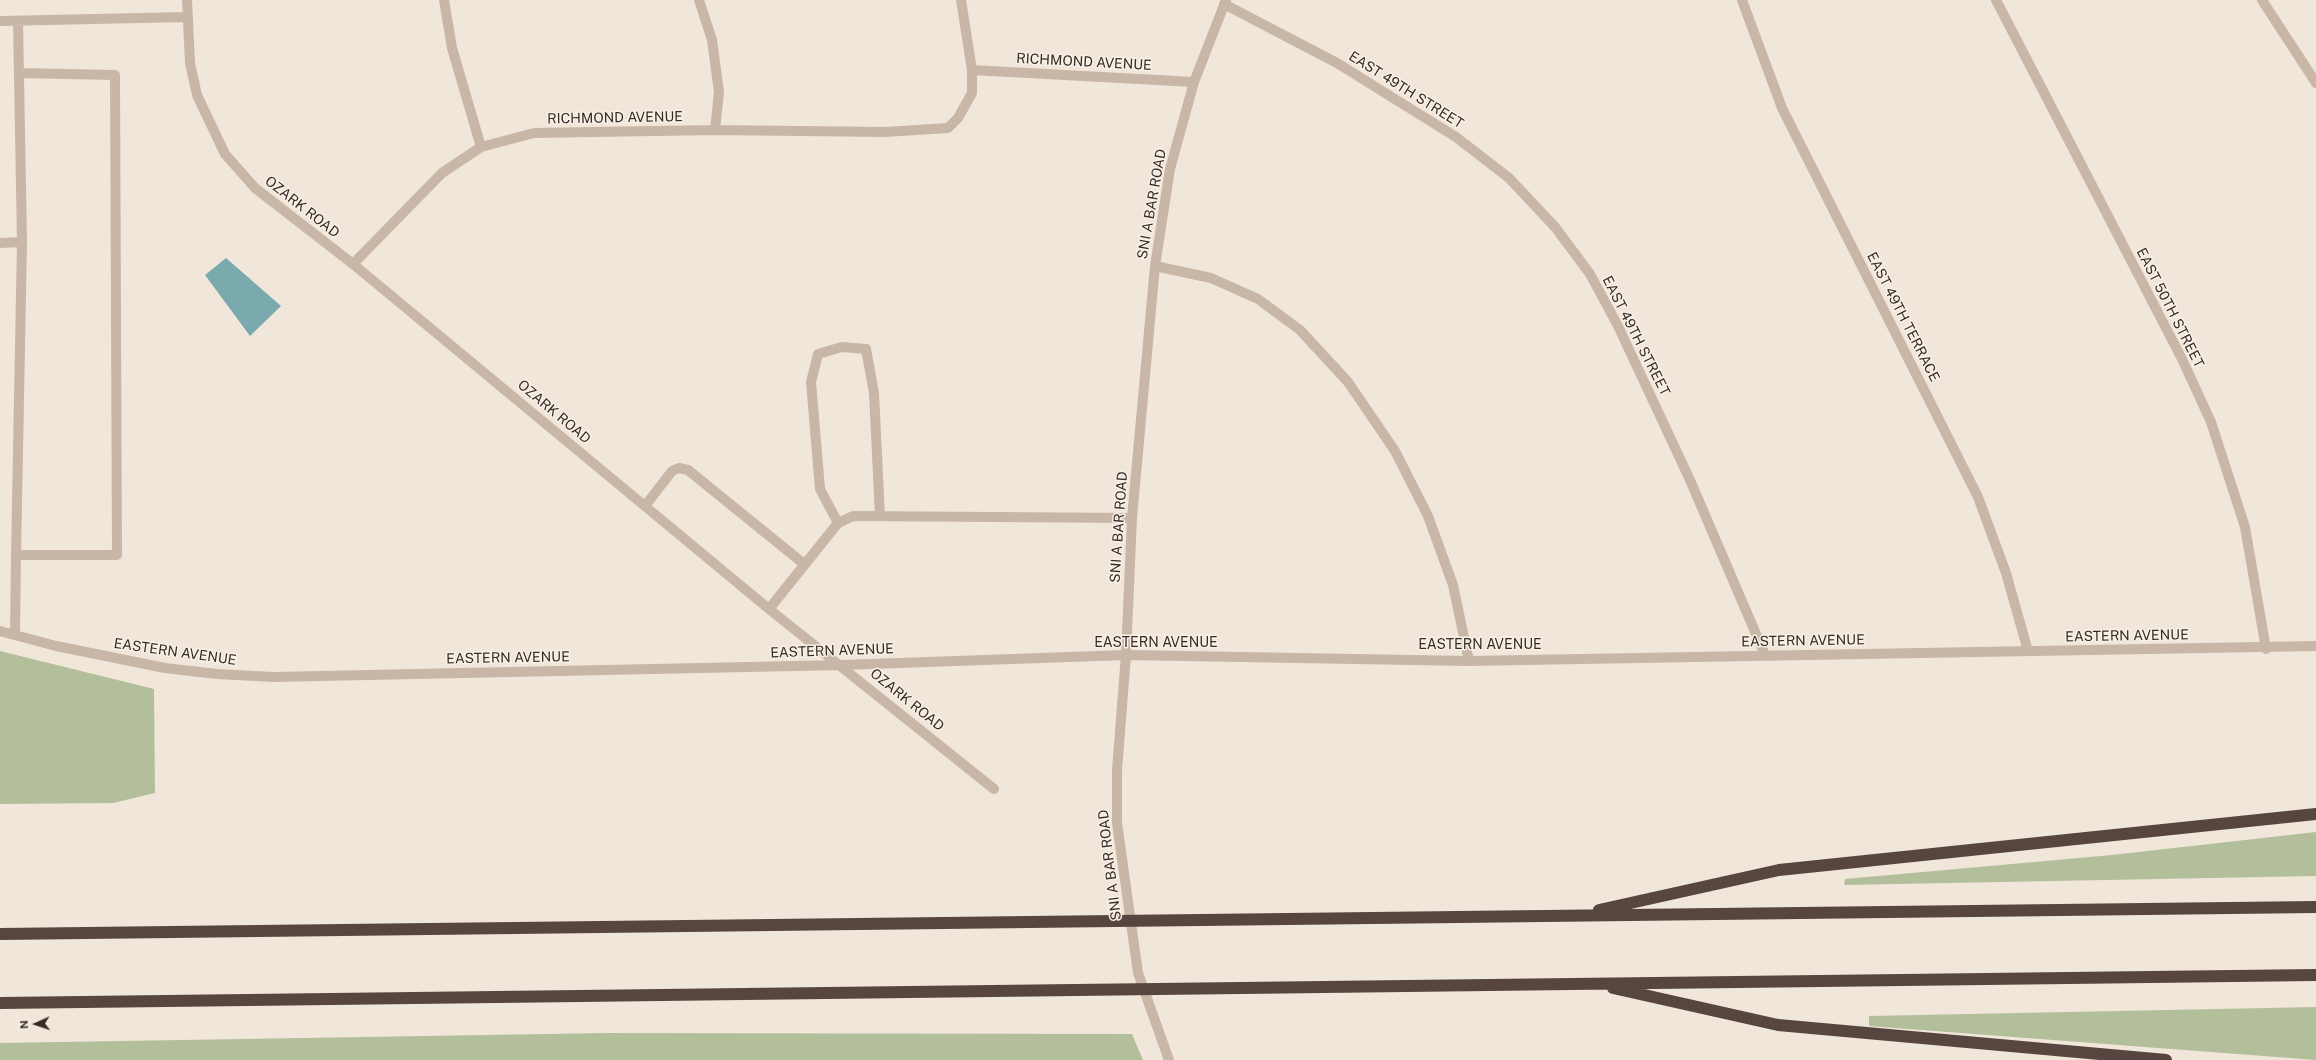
<!DOCTYPE html>
<style>
body{margin:0}
#map{position:relative;width:2316px;height:1060px;overflow:hidden;background:#f1e6da;font-family:"Public Sans",sans-serif}
canvas{display:block}
.north{position:absolute;left:16px;top:1004px;width:40px;height:40px;-webkit-text-stroke:3px #f9f0e6;paint-order:stroke;rotate:267deg;font-size:11px;font-weight:700;line-height:16px;text-align:center;color:#352c27}
.north::after{content:'';display:block;margin:auto;width:14px;height:18px;background:#352c27;clip-path:polygon(50% 0,100% 100%,50% 72%,0 100%)}
</style>
<div id="map">
<canvas width="2316" height="1060"></canvas>
<div class="north">N</div>
</div>
<script>
const context = document.querySelector('canvas').getContext('2d');
context.lineJoin = 'round';
function paint(path, color) { context.fillStyle = color; context.fill(path, 'evenodd'); }
const poly = rows => new Path2D(rows.map(r => 'M' + r).join(''));
function trace(path, color, width, dash) { context.strokeStyle = color; context.lineWidth = width; context.lineCap = dash ? 'butt' : 'round'; context.setLineDash(dash || []); context.stroke(path); }
function write(font, color, halo, rows, align = 'center') {
  context.font = font + ' "Public Sans",sans-serif'; context.lineWidth = 3; context.setLineDash([]); context.textBaseline = 'middle'; context.strokeStyle = halo; context.fillStyle = color; for (const [text, x, y, turn = 0] of rows) {
    context.save(); context.translate(x, y); context.rotate((+turn || 0) * Math.PI / 180); context.textAlign = isNaN(turn) ? turn : align; if (halo) context.strokeText(text, 0, 0); context.fillText(text, 0, 0); context.restore();
  }
}
paint(poly([
 [0,651,154,689,155,793,113,803,0,804],
 [2316,832,2316,876,1844,885,1845,879,2112,855],
 [2316,1007,2316,1060,1869,1026,1869,1016],
 [606,1033,1132,1034,1143,1060,0,1060,0,1043]
]), '#b3bf9b');
paint(poly([
 [226,258,281,306,250,336,205,275]
]), '#7aaaad');
trace(poly([
 [187,0,190,63,197,95,225,154,255,188,353,264,769,609,994,789],
 [444,0,452,48,481,147],
 [699,0,712,40,719,92,715,130],
 [1742,0,1782,108,1978,497,2006,573,2028,651],
 [1996,0,2182,359,2211,422,2245,527,2266,649],
 [2262,0,2316,83],
 [1224,4,1337,63,1456,137,1509,178,1555,227,1590,274,1618,326,1690,480,1765,655],
 [0,21,187,17],
 [972,70,1194,82],
 [19,73,115,75,117,555,16,555,22,242],
 [0,243,22,242,18,21],
 [353,264,442,173,481,147,534,133,715,130,885,132,948,128,958,118,972,93,972,70,961,0],
 [1155,266,1211,278,1258,299,1300,330,1348,382,1395,451,1428,516,1453,585,1469,661],
 [645,506,672,471,679,468,688,470,804,564],
 [838,523,820,489,811,382,818,354,842,347,866,349,874,393,880,516],
 [769,609,838,523,853,516,1132,518],
 [0,631,56,646,165,668,217,674,274,677,842,665,1126,655,1469,661,2316,646],
 [15,635,16,555],
 [1169,1060,1138,973,1117,823,1117,770,1126,655,1132,518,1155,266,1170,169,1194,82,1226,0]
]), '#c8b6a7', 10);
trace(poly([
 [1599,910,1779,870,2316,814],
 [0,934,2316,907],
 [1613,988,1778,1025,2166,1060],
 [0,1003,2316,975]
]), '#56463f', 12);
write('14px', '#352c27', '#f9f0e6', [
 ["RICHMOND AVENUE",1084,62,3],
 ["EAST 49TH STREET",1406,90,32],
 ["RICHMOND AVENUE",615,118,-1],
 ["SNI A BAR ROAD",1152,204,-80],
 ["OZARK ROAD",302,207,38],
 ["EAST 50TH STREET",2170,308,63],
 ["EAST 49TH TERRACE",1903,317,63],
 ["EAST 49TH STREET",1636,336,63],
 ["OZARK ROAD",554,412,40],
 ["SNI A BAR ROAD",1119,527,-86],
 ["EASTERN AVENUE",2127,636,-1],
 ["EASTERN AVENUE",1803,641,-1],
 ["EASTERN AVENUE",1156,643],
 ["EASTERN AVENUE",1480,645],
 ["EASTERN AVENUE",832,651,-2],
 ["EASTERN AVENUE",175,652,8],
 ["EASTERN AVENUE",508,658,-1],
 ["OZARK ROAD",907,700,39],
 ["SNI A BAR ROAD",1110,865,-97]
]);
</script>
